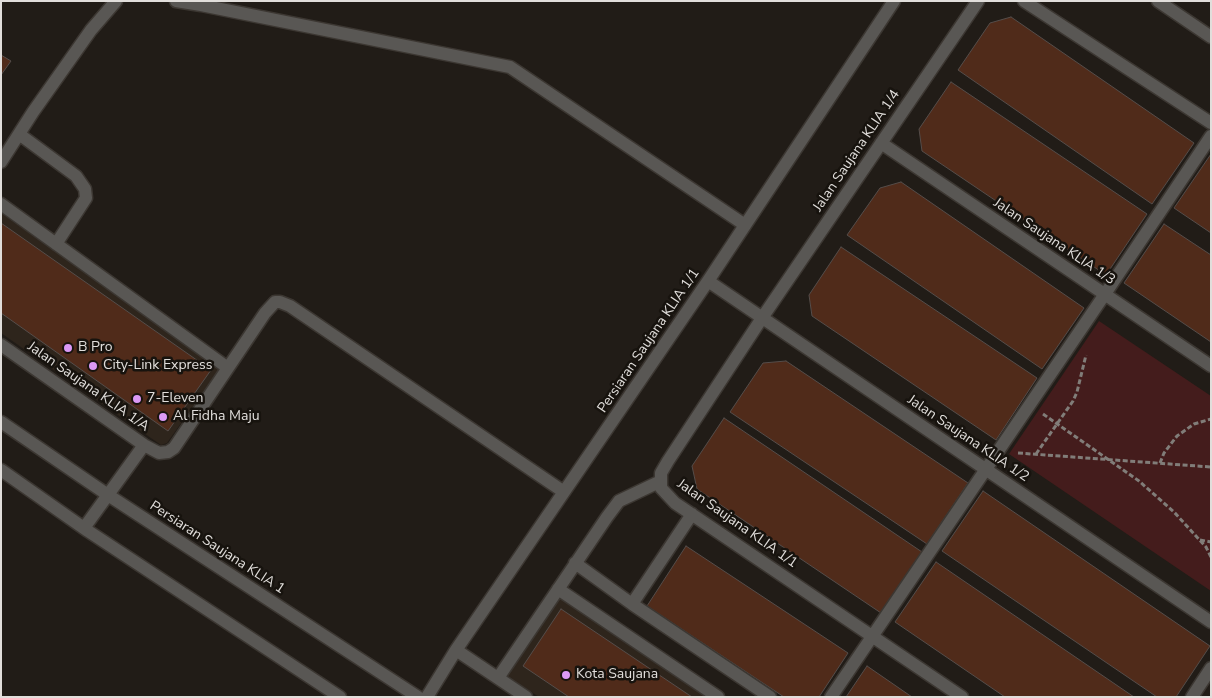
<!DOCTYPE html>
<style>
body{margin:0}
#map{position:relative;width:1212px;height:698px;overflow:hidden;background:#211c17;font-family:"Nunito Sans",sans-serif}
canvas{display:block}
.frame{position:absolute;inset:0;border:2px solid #e1dedb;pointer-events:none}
</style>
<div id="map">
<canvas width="1212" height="698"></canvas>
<div class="frame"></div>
</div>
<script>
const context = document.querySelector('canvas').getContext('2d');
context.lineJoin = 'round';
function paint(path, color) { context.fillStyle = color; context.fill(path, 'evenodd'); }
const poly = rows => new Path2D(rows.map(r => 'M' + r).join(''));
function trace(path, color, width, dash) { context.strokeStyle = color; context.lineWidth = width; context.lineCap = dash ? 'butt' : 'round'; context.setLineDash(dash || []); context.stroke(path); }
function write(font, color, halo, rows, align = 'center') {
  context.font = font + ' "Nunito Sans",sans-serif'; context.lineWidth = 5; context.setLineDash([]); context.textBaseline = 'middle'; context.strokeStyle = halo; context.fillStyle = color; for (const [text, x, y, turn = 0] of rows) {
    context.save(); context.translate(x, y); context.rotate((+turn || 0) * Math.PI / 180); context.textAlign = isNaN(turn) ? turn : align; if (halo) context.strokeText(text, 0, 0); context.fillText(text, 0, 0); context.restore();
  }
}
paint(poly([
 [1,213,220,368,167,443,161,445,1,333],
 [560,597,708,697,539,697,507,676]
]), '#2e251c');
paint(poly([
 [1099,321,1211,396,1211,591,1009,454]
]), '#441c1c');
const building = poly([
 [1011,17,1194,143,1152,204,958,70,990,23,1011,17],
 [1,55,11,61,1,75,1,55],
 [951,82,1147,214,1106,275,922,151,919,129,951,82],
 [1211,154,1211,233,1174,208,1211,154],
 [901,182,1084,308,1042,369,847,235,880,188,901,182],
 [1,223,211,370,168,431,1,313,1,223],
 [1164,224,1211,255,1211,342,1124,283,1164,224],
 [841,247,1037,378,996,440,812,316,809,295,841,247],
 [786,361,968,483,927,544,730,412,763,363,786,361],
 [724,418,922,552,881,613,697,489,692,466,724,418],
 [983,491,1210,646,1176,697,1157,697,942,551,983,491],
 [686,546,848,653,819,697,784,697,647,606,686,546],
 [936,562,1134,697,1005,697,895,622,936,562],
 [561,609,692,697,569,697,523,666,561,609],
 [867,666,912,697,846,697,867,666]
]);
paint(building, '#502b1a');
trace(building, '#554d4a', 1);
const minor = poly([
 [176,1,201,5,510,67,745,225],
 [1024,1,1211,123],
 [1158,1,1211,37],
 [19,134,76,176,85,189,86,198,56,244],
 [881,143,1211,366],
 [1,162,33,112,91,30,116,1],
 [1,204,228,368],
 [708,281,1211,622],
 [1,345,144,445,159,453,168,452,174,448,265,313,275,302,280,302,290,306,564,492],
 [1,422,108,495,418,697],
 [1,470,88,531,340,697],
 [84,528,144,445],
 [575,563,632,604,770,697],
 [558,589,718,697],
 [632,604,692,514],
 [456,650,526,697],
 [498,678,607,517,619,501,661,481],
 [427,697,456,650,708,281,894,1],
 [831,697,1105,294,1211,136],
 [962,697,675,503,661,488,661,473,668,461,762,318,978,1],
 [1192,697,1211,668]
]);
trace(minor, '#3c3732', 15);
trace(poly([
 [1043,414,1139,481,1174,512,1206,547,1211,557],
 [1018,453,1211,467],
 [1036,454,1073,401,1077,392,1086,355],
 [1160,463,1164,453,1177,436,1194,424,1211,419],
 [1200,540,1211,542]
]), '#817d79', 3, [5, 2.5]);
trace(minor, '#595754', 12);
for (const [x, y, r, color] of [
 [68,348,5,"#db99f5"],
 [93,366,5,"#db99f5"],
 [137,399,5,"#db99f5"],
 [163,417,5,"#db99f5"],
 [566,675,5,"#db99f5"]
]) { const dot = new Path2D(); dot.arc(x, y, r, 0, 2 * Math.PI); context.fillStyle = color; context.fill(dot); trace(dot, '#17130e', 2); }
write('14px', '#e1dedb', '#17130e', [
 ["Jalan Saujana KLIA 1/4",857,151,-56],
 ["Jalan Saujana KLIA 1/3",1054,242,34],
 ["Persiaran Saujana KLIA 1/1",649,341,-56],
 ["Jalan Saujana KLIA 1/A",88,387,35],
 ["Jalan Saujana KLIA 1/2",968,439,34],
 ["Jalan Saujana KLIA 1/1",737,524,35],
 ["Persiaran Saujana KLIA 1",217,548,33]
]);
write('14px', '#e1dedb', '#17130e', [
 ["B Pro",78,348],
 ["City-Link Express",103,366],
 ["7-Eleven",147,399],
 ["Al Fidha Maju",173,417],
 ["Kota Saujana",576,675]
], 'left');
</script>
